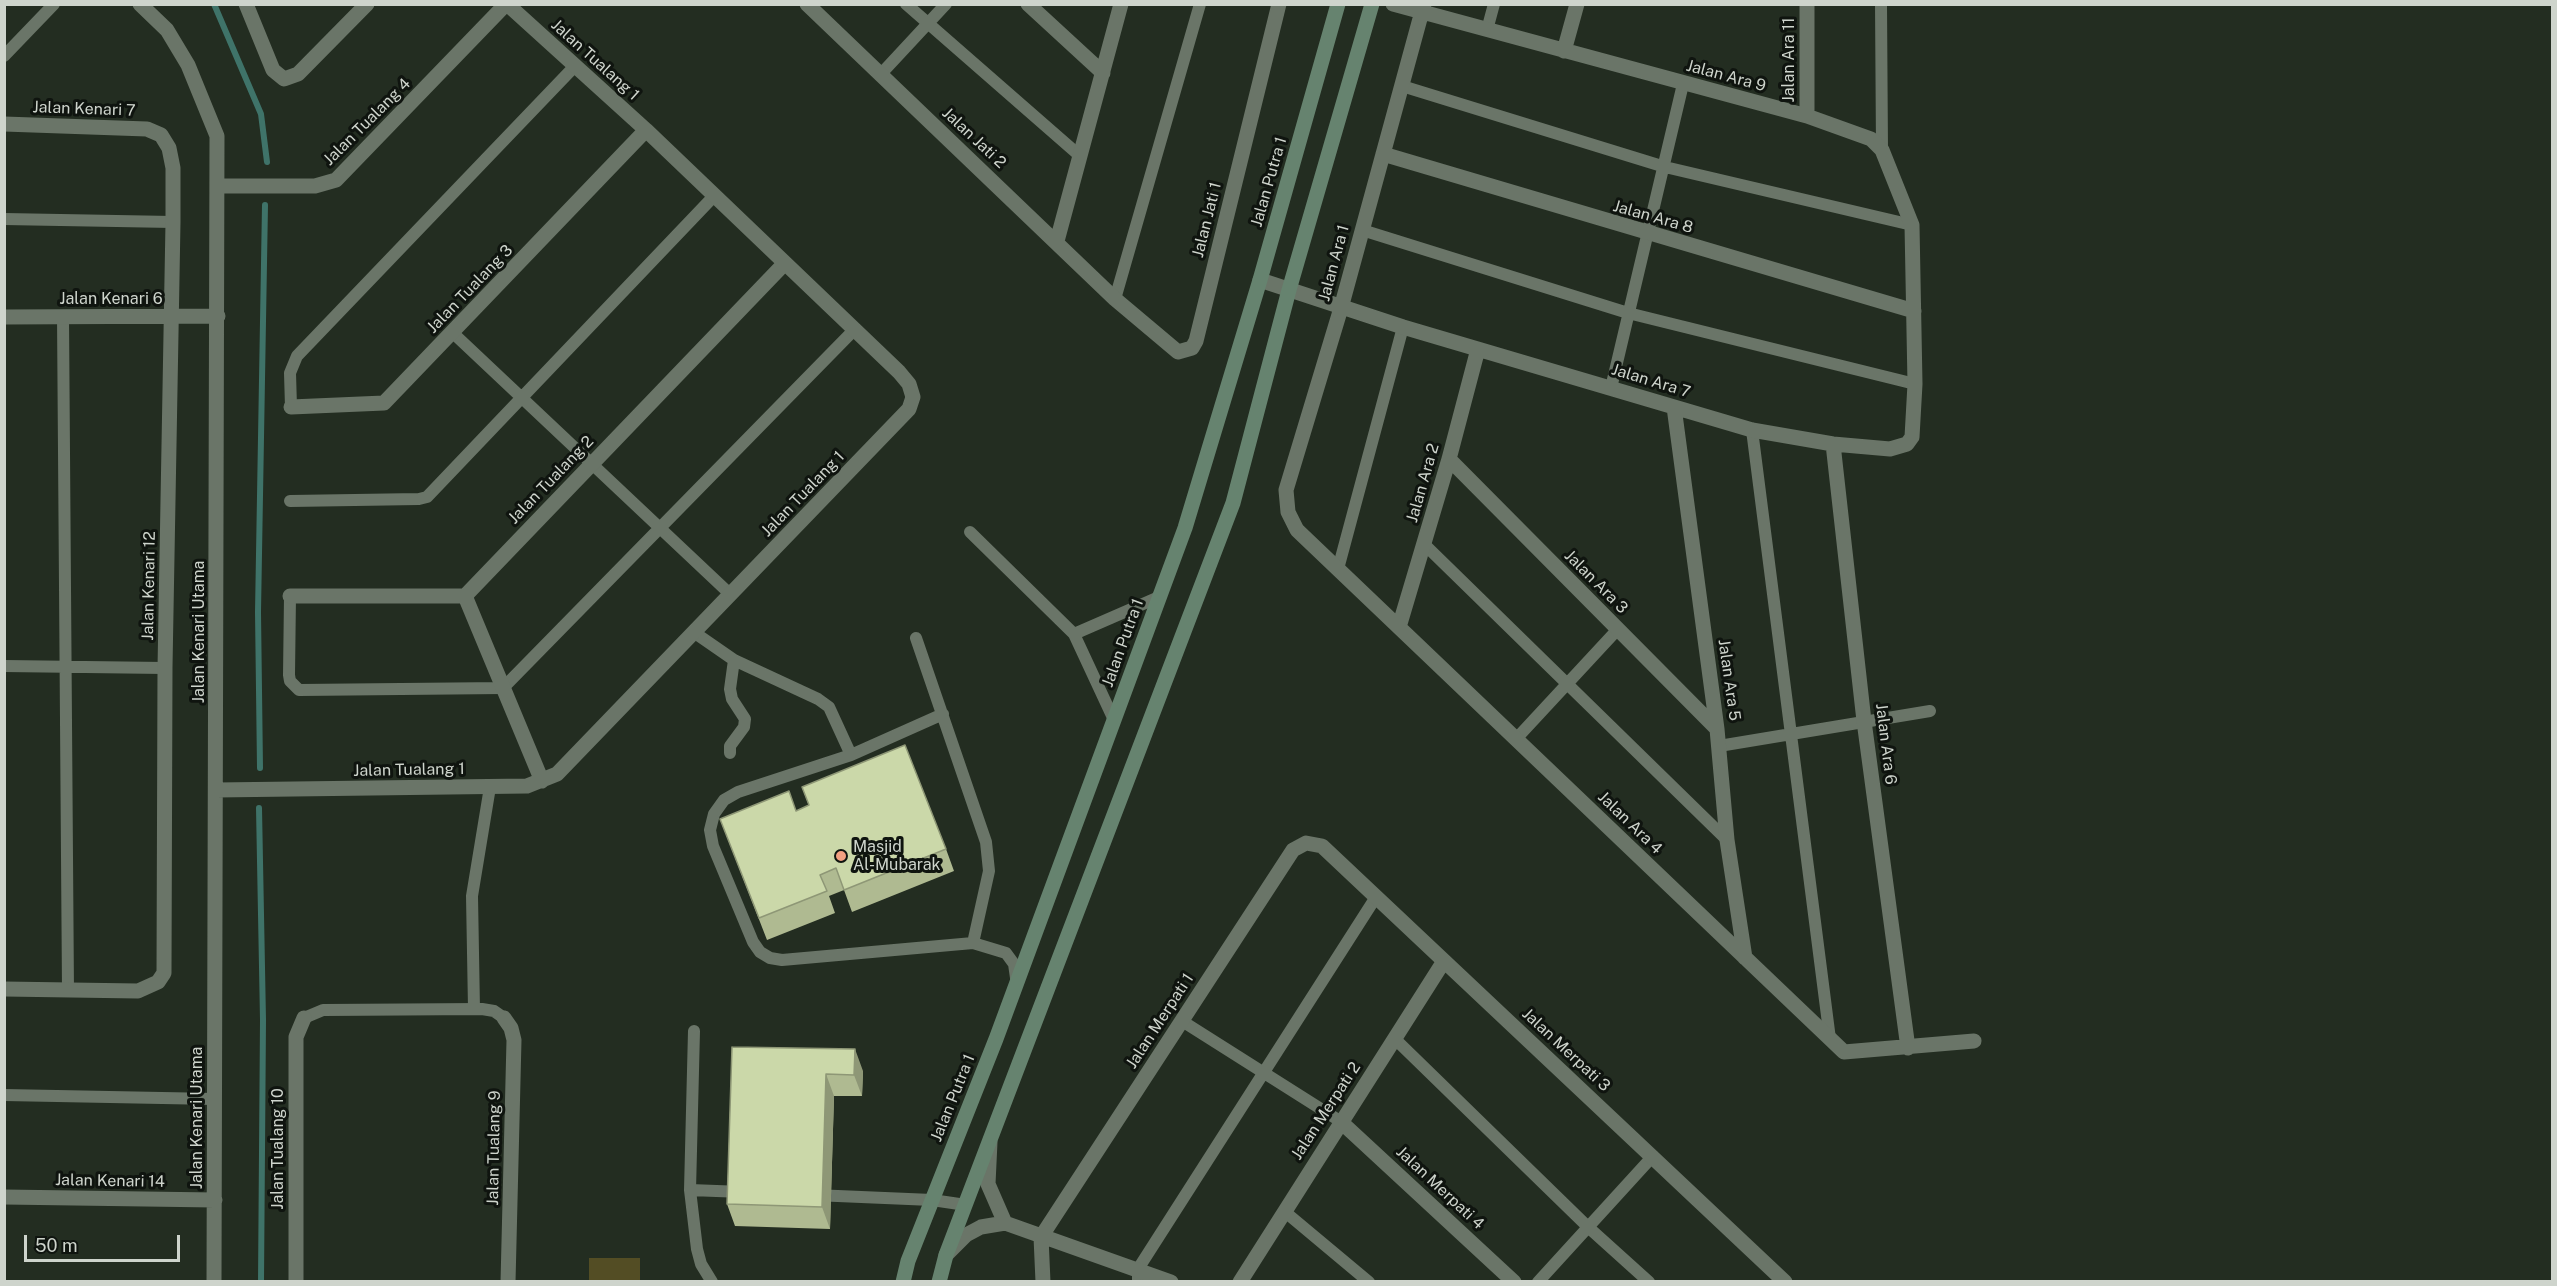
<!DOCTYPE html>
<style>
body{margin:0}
#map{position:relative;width:2557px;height:1286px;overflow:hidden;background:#232d21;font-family:"Public Sans",sans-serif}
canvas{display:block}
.frame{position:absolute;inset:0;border:6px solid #ced4cc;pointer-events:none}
.scale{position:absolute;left:24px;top:1235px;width:156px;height:27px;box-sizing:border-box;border:3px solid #ced4cc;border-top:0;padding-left:8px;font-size:18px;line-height:21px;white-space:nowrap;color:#ced4cc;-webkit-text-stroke:4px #0f140f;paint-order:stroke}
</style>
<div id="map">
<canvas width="2557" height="1286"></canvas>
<div class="frame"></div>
<div class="scale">50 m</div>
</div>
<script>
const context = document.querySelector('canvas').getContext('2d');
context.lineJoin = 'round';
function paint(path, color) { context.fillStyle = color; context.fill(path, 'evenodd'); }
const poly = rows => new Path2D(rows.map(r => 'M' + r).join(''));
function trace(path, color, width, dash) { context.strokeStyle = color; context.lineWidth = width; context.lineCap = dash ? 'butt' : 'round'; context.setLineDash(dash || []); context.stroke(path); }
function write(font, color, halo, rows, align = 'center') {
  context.font = font + ' "Public Sans",sans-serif'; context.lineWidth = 6; context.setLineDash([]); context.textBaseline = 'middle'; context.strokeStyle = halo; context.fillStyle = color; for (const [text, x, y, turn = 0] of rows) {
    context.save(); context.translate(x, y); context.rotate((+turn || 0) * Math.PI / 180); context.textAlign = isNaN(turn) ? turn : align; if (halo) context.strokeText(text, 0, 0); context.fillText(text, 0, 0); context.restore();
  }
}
paint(poly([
 [589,1258,640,1258,640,1281,589,1281]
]), '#534d24');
trace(poly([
 [214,4,261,114,267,162],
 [260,768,258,612,265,205],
 [259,808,263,1020,261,1282]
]), '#3f7369', 6);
trace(poly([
 [906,4,1080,156],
 [1881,4,1882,150],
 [1487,30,1494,4],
 [4,56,54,4],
 [880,75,946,4],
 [1402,86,1665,167,1912,225],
 [4,219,173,222],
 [1362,230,1628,313,1915,384],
 [1115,299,1200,4],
 [63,317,68,990],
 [453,333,730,594],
 [1611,388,1683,84],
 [291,407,290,373,297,356,575,66],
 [1752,430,1830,1039],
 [290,501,419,499,427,497,715,195],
 [970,532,1074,634,1159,597],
 [1424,544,1727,840],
 [1338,569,1403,327],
 [290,596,289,675,290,681,299,690,503,688,855,329],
 [695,633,734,660,818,699,829,707,851,755],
 [1074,634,1114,720],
 [916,638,986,842,989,871,973,943],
 [4,666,165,668],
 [943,714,851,755,738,792,724,800,714,814,710,830,713,846,753,942,760,952,770,958,782,960,973,943,1006,953,1014,964,1016,978],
 [1516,739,1618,629],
 [1719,746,1930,711],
 [730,753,730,746,744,727,745,719,732,699,730,689,734,660],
 [474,1009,472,896,490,787],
 [304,1018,323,1010,482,1009,494,1011,504,1018],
 [1182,1021,1340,1121],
 [694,1031,690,1190,697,1249,701,1264,712,1282],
 [1394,1038,1588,1227,1649,1282],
 [4,1095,215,1099],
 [690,1190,743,1192],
 [814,1195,932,1200,966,1205],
 [1284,1211,1369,1282],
 [1138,1282,1138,1269,1376,897],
 [1538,1282,1653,1156]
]), '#6a7568', 12);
trace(poly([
 [140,4,167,30,188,65,217,136,214,1282],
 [246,4,273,70,284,79,298,74,367,4],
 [807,4,1115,299,1178,352,1192,348,1196,341,1279,4],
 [1028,4,1103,73],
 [1424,4,1341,308,1286,490,1288,512,1297,530,1844,1052,1974,1041],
 [1564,51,1577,4],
 [1807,116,1807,4],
 [4,124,147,129,161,135,169,148,173,168,173,222,165,668,164,973,158,982,138,991,4,989],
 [1383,154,1914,311],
 [219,186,315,186,336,180,506,4],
 [1057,241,1121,4],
 [1260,280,1403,327,1752,430,1833,444,1890,449,1907,444,1912,437,1915,384,1912,225,1882,150,1871,139,1807,116,1393,4],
 [4,317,218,316],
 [291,407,384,403,646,130],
 [1674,407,1717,729,1727,840,1745,958],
 [1833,444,1864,721,1908,1048],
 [1449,459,1717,729],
 [290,596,465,596,784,264],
 [465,596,542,781],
 [1399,627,1449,459,1478,349],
 [216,790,527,786,557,774,909,409,913,397,909,384,899,372,646,130,507,4],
 [504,1018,511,1028,514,1040,508,1282],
 [1340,1121,1514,1282],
 [990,1142,988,1184,1005,1223],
 [4,1197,215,1200],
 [1041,1237,1293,850,1306,843,1322,846,1785,1282],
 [1041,1237,1043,1282],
 [946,1255,966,1235,981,1227,1005,1223,1171,1282],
 [296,1282,296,1037,304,1018],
 [1240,1282,1444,961]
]), '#6a7568', 15);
trace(poly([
 [903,1282,908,1261,996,1039,1185,528,1260,280,1338,4],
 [939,1282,946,1255,1233,503,1289,290,1372,4]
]), '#66836f', 15);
paint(poly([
 [802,787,946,849,954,871,852,912,844,890,829,896,835,913,767,940,720,819,796,811,809,806],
 [732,1047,863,1071,862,1096,834,1096,830,1229,735,1226,727,1204]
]), '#afba91');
paint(poly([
 [855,1049,863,1071,862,1096,854,1075],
 [826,1074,834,1096,830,1229,822,1207]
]), '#8e9776');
const building = poly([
 [905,745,946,849,844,890,836,868,820,875,827,891,759,918,720,819,789,791,796,811,809,805,802,787,905,745],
 [732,1047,855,1049,854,1075,826,1074,822,1207,727,1204,732,1047]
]);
paint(building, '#cbd8a9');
trace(building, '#8e9776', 1.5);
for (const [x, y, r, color] of [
 [841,856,6,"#f2a081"]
]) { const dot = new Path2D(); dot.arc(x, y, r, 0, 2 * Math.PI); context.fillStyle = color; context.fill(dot); trace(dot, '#0f140f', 2); }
write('16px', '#ced4cc', '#0f140f', [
 ["Jalan Tualang 1",595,60,42],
 ["Jalan Ara 11",1789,60,-90],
 ["Jalan Ara 9",1726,76,15],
 ["Jalan Kenari 7",84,109,2],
 ["Jalan Tualang 4",367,122,-45],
 ["Jalan Jati 2",974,138,43],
 ["Jalan Putra 1",1269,182,-74],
 ["Jalan Ara 8",1653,217,16],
 ["Jalan Jati 1",1207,220,-76],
 ["Jalan Ara 1",1334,263,-75],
 ["Jalan Tualang 3",470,289,-46],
 ["Jalan Kenari 6",111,299],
 ["Jalan Ara 7",1651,381,17],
 ["Jalan Tualang 2",551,480,-46],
 ["Jalan Ara 2",1423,483,-74],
 ["Jalan Tualang 1",803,494,-46],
 ["Jalan Ara 3",1596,582,45],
 ["Jalan Kenari 12",149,586,-89],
 ["Jalan Kenari Utama",199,632,-90],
 ["Jalan Putra 1",1123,643,-70],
 ["Jalan Ara 5",1729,680,82],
 ["Jalan Ara 6",1886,744,83],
 ["Jalan Tualang 1",409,770,-1],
 ["Jalan Ara 4",1630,823,44],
 ["Jalan Merpati 1",1160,1021,-57],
 ["Jalan Merpati 3",1566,1050,43],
 ["Jalan Putra 1",953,1098,-68],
 ["Jalan Merpati 2",1326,1111,-57],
 ["Jalan Kenari Utama",197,1118,-90],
 ["Jalan Tualang 9",494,1148,-89],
 ["Jalan Tualang 10",278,1149,-90],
 ["Jalan Kenari 14",110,1181,1],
 ["Jalan Merpati 4",1440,1188,43]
]);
write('16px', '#ced4cc', '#0f140f', [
 ["Masjid",853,847],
 ["Al-Mubarak",853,865]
], 'left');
</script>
